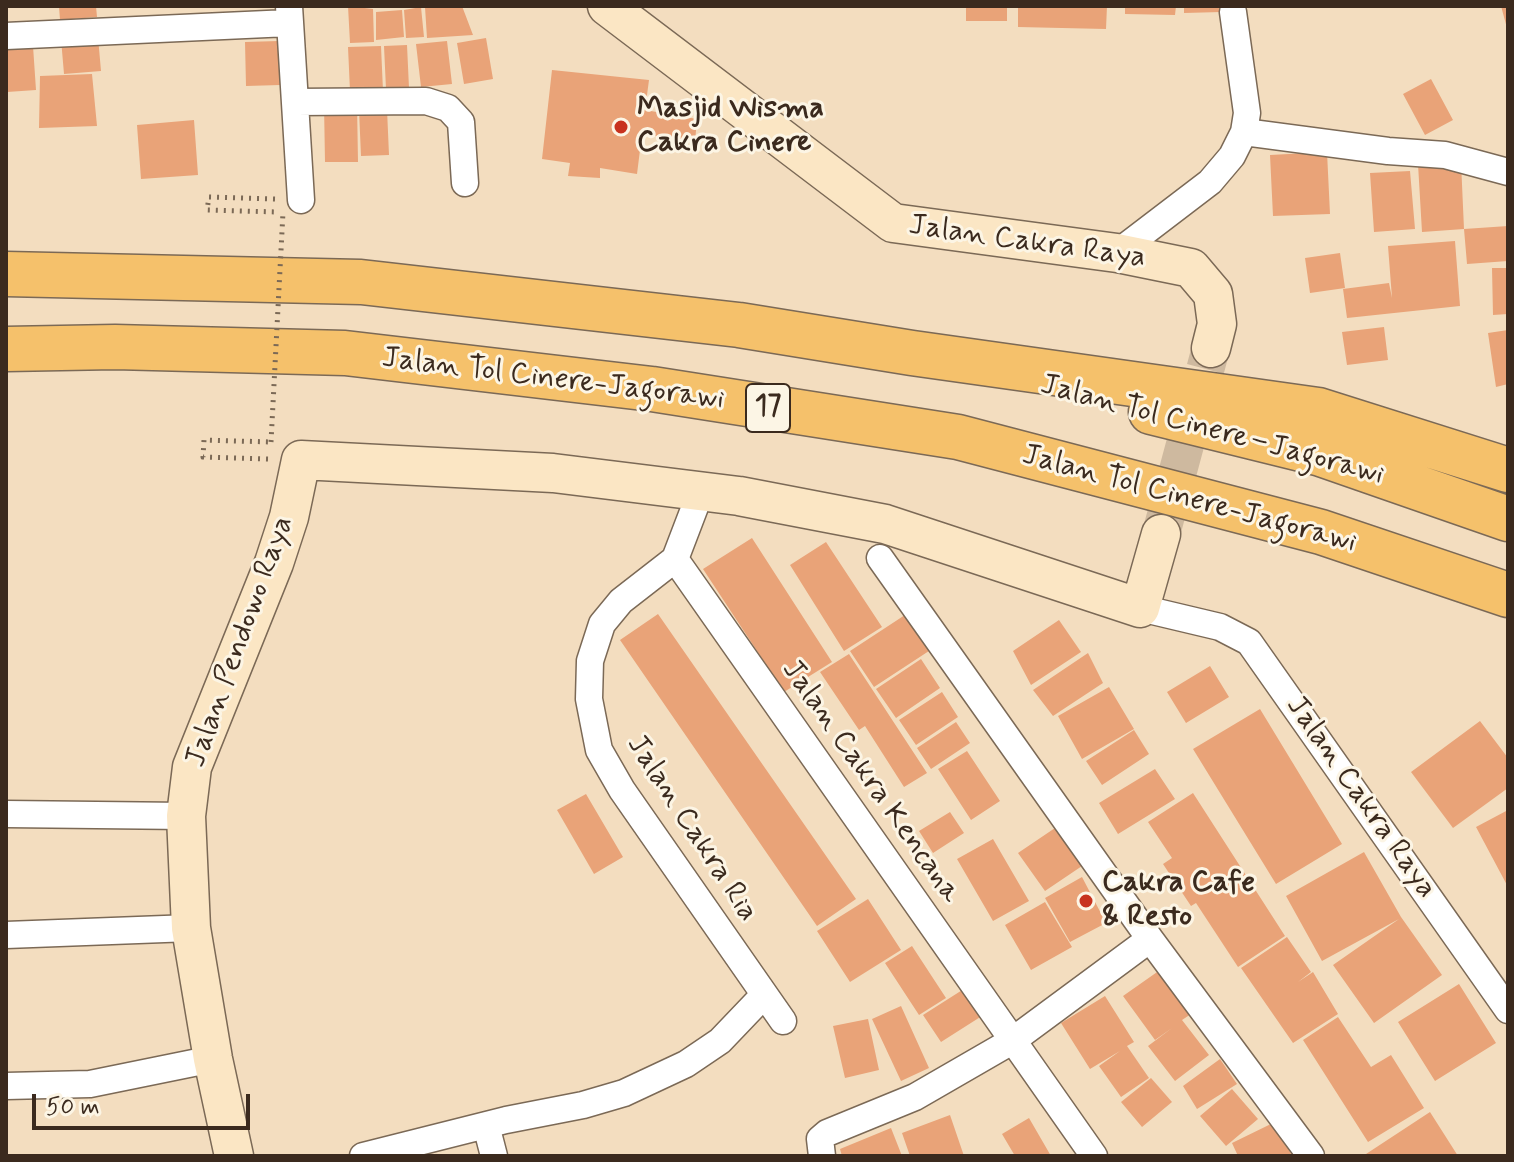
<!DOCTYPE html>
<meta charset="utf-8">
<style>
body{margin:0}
#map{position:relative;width:1514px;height:1162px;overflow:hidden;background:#f3ddbf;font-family:Mynerve,sans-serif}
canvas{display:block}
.frame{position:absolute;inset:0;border:8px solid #3b2a1e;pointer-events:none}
.scale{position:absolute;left:32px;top:1094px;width:218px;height:36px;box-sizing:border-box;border:4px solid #3b2a1e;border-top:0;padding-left:10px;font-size:24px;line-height:28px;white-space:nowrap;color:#3b2a1e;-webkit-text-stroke:6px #fcf5e5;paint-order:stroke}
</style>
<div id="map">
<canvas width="1514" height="1162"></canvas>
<div class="frame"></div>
<div class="scale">50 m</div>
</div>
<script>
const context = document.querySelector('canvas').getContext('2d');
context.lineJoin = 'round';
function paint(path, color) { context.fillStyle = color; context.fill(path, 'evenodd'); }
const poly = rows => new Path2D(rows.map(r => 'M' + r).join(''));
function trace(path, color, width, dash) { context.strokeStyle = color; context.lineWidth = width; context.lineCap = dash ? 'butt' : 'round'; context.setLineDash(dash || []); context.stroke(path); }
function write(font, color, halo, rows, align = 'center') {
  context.font = font + ' Mynerve,sans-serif'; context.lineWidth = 6; context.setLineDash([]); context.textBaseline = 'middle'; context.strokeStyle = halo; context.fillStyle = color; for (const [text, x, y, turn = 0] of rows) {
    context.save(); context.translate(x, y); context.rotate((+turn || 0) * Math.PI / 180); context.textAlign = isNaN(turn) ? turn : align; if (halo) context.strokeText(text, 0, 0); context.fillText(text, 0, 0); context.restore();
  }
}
paint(poly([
 [59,6,96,6,97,17,60,20],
 [348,6,373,9,374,42,350,43],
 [434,6,462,6,473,35,427,38,425,7],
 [966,6,1007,6,1007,21,966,21],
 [1018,6,1107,6,1106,29,1018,27],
 [1125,6,1176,6,1175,15,1125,14],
 [1184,6,1221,6,1221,12,1184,13],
 [1501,6,1508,6,1508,28,1507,28],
 [421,7,424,37,406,38,404,10],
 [402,10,404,37,376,40,376,12],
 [98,37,101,71,64,74,61,39],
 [486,38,493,79,464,84,457,43],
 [279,41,280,85,246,86,245,42],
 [447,41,452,84,421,87,416,44],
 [407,45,409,88,386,89,384,46],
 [33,46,36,90,7,92,6,48],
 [381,46,383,91,350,91,348,47],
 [552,70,649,80,645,110,697,119,695,142,642,134,637,174,600,168,600,178,568,176,570,163,542,159],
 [92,74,97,126,39,128,40,76],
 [1431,79,1453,120,1425,135,1403,94],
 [357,103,358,162,325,162,324,104],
 [387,109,389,155,361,156,359,110],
 [194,120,198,175,141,179,137,125],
 [1327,152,1330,214,1273,216,1270,155],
 [1461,162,1464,229,1422,232,1418,164],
 [1410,171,1415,229,1374,232,1370,173],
 [1508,226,1508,261,1467,264,1464,229],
 [1455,241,1460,306,1347,318,1343,289,1389,283,1392,298,1388,246],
 [1340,253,1345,288,1310,293,1305,258],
 [1492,268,1508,268,1508,314,1493,315],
 [1384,327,1388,360,1347,365,1342,332],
 [1508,330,1508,384,1496,387,1488,333],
 [752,538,832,662,784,692,703,569],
 [826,542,882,627,844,651,790,565],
 [908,613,932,649,874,687,850,651],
 [658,614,856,899,817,926,620,640],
 [1059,620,1081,652,1031,685,1013,651],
 [1088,653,1103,683,1053,716,1033,690],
 [849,654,927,773,904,787,865,726,859,730,820,672],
 [921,659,940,688,896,718,876,689],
 [1210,666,1229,697,1186,723,1167,692],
 [1109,687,1134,729,1082,759,1058,716],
 [942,692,958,717,916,745,899,720],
 [1260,709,1342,844,1276,884,1193,749],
 [1480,721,1508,758,1508,788,1453,828,1411,772],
 [956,722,970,743,931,769,917,748],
 [1134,730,1149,754,1102,785,1086,761],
 [967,751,1000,801,971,820,938,769],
 [1155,769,1175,799,1118,834,1099,803],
 [1193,793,1285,936,1238,967,1196,903,1191,906,1163,864,1172,858,1148,822],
 [586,794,623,857,594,874,557,810],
 [1508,810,1508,887,1476,827],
 [950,812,964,833,933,853,919,831],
 [1055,828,1082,866,1045,891,1018,853],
 [993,839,1029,901,993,921,957,859],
 [1364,852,1401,917,1442,975,1374,1023,1333,965,1399,919,1322,961,1286,896],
 [1082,877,1106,923,1070,942,1045,898],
 [868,899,901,950,850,982,817,931],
 [1045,902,1072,947,1031,970,1005,925],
 [1287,937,1311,972,1298,982,1313,972,1338,1014,1293,1043,1241,968],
 [912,946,946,998,919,1015,885,963],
 [1160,970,1191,1014,1182,1020,1209,1055,1175,1081,1148,1046,1172,1028,1155,1040,1123,996],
 [1459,984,1496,1043,1435,1081,1398,1022],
 [967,987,985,1014,941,1042,923,1015],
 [1105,996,1134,1042,1127,1046,1149,1078,1121,1097,1099,1066,1120,1051,1090,1069,1061,1023],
 [901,1006,929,1068,901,1081,872,1019],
 [1338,1017,1371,1067,1391,1055,1424,1108,1368,1142,1303,1040],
 [868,1019,879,1070,845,1078,833,1026],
 [1220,1059,1237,1084,1197,1109,1183,1086],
 [1151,1078,1172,1102,1142,1127,1121,1102],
 [1232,1089,1258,1119,1226,1146,1200,1116],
 [1430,1112,1458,1156,1367,1156,1366,1154],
 [950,1115,964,1156,910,1156,902,1133],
 [1029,1118,1051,1156,1015,1156,1002,1134],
 [1275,1122,1292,1156,1238,1156,1232,1143],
 [891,1128,902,1156,842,1156,840,1149]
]), '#e9a378');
trace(poly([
 [1161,534,1211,348]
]), '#ceb99f', 38, [38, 19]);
const street = poly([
 [289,6,301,200],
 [6,36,289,23],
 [296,102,426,101,448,108,461,122,465,183],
 [1244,132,1388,151,1445,155,1508,172],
 [1117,253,1210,182,1232,156,1244,132,1247,113,1233,12],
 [701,491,675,559,621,601,602,624,590,661,589,699,599,750,622,790,783,1021],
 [880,558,1150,939,1311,1156],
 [675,559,1094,1156],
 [1140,608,1220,627,1249,642,1508,1010],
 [6,814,186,816],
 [6,935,191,928],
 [6,1086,90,1084,213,1059],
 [486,1125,494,1156],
 [363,1156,506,1120,583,1105,624,1093,686,1064,720,1041,763,996],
 [822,1156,820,1139,827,1133,915,1097,1012,1041,1150,939]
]);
const secondary = poly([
 [607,6,893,223,1117,253,1191,268,1213,294,1217,324,1211,348],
 [234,1156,213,1059,191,928,186,816,192,767,274,563,289,517,301,460,553,473,739,496,885,524,1140,608,1161,534]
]);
const highway = poly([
 [6,274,361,282,739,325,912,353,1318,410,1508,470],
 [6,349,115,347,345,353,652,389,958,437,1321,532,1508,595],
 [1151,412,1321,454,1508,519]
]);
trace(street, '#7b6956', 29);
trace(secondary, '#7b6956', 41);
trace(highway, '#7b6956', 47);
trace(poly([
 [275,199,209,197,207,210,278,212],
 [268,459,203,457,204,440,271,442]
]), '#7b6956', 5, [2, 6]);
trace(street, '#fff', 26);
trace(secondary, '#fbe6c4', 38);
trace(highway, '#f5c16b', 44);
trace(poly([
 [271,442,283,212]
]), '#7b6956', 5, [2, 6]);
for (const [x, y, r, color] of [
 [621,127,8,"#c8321e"],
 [1086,901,8,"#c8321e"]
]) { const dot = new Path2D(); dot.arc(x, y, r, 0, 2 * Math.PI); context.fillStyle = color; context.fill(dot); trace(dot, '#fcf5e5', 3); }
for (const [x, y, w] of [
 [768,408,44]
]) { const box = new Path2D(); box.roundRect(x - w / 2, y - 24, w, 48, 6); context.fillStyle = '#fcf5e5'; context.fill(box); trace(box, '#3b2a1e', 2); }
write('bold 28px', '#3b2a1e', null, [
 ["17",768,408]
]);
write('bold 30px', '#3b2a1e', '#fcf5e5', [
 ["Masjid Wisma",637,110],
 ["Cakra Cinere",637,144],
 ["Cakra Cafe",1102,884],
 ["& Resto",1102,918]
], 'left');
write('30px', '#3b2a1e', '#fcf5e5', [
 ["Jalan Cakra Raya",1027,243,8],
 ["Jalan Tol Cinere-Jagorawi",553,380,7],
 ["Jalan Tol Cinere–Jagorawi",1212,431,15],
 ["Jalan Tol Cinere-Jagorawi",1189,500,15],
 ["Jalan Pendowo Raya",241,642,-70],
 ["Jalan Cakra Kencana",870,782,55],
 ["Jalan Cakra Raya",1360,798,55],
 ["Jalan Cakra Ria",691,829,57]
]);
</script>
